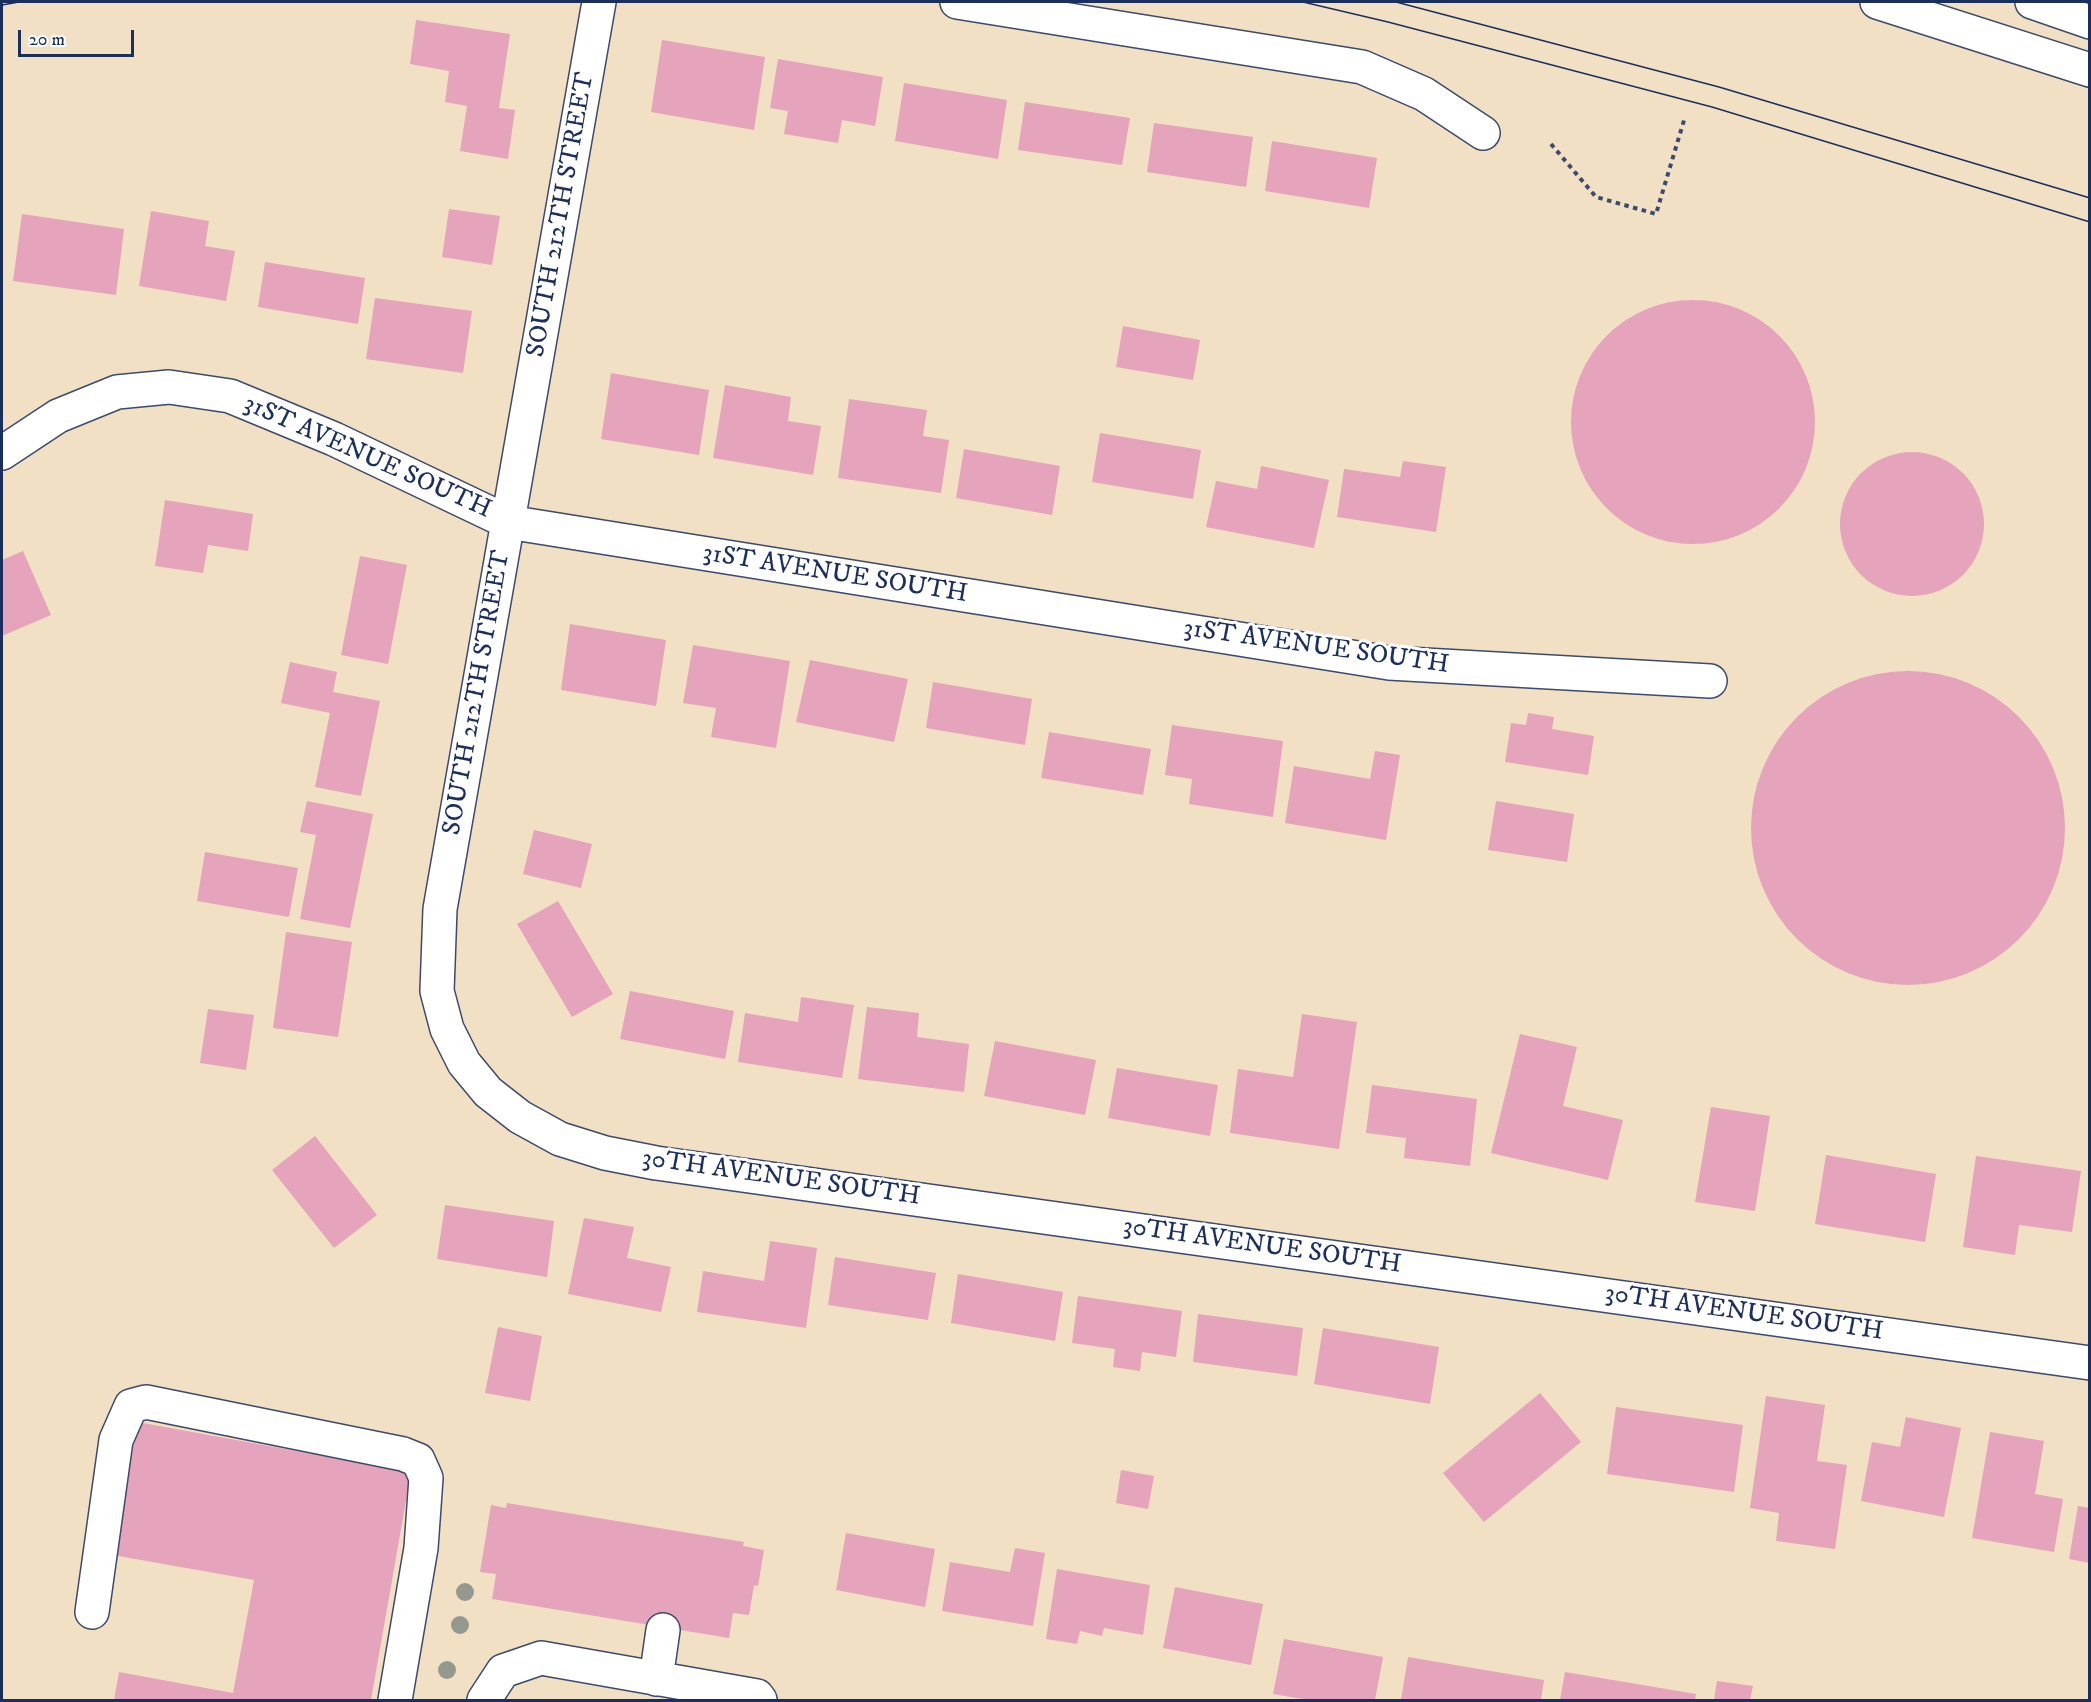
<!DOCTYPE html>
<style>
body{margin:0}
#map{position:relative;width:2091px;height:1702px;overflow:hidden;background:#f1e0c3;font-family:"IM FELL DW Pica",serif}
canvas{display:block}
.frame{position:absolute;inset:0;border:3px solid #1b2f5e;pointer-events:none}
.scale{position:absolute;left:18px;top:30px;width:116px;height:27px;box-sizing:border-box;border:3px solid #1b2f5e;border-top:0;padding-left:8px;font-size:18px;line-height:21px;white-space:nowrap;color:#1b2f5e;-webkit-text-stroke:4px #fff;paint-order:stroke}
</style>
<div id="map">
<canvas width="2091" height="1702"></canvas>
<div class="frame"></div>
<div class="scale">20 m</div>
</div>
<script>
const context = document.querySelector('canvas').getContext('2d');
context.lineJoin = 'round';
function paint(path, color) { context.fillStyle = color; context.fill(path, 'evenodd'); }
const poly = rows => new Path2D(rows.map(r => 'M' + r).join(''));
function trace(path, color, width, dash) { context.strokeStyle = color; context.lineWidth = width; context.lineCap = dash ? 'butt' : 'round'; context.setLineDash(dash || []); context.stroke(path); }
function write(font, color, halo, rows, align = 'center') {
  context.font = font + ' "IM FELL DW Pica",serif'; context.lineWidth = 6; context.setLineDash([]); context.textBaseline = 'middle'; context.strokeStyle = halo; context.fillStyle = color; for (const [text, x, y, turn = 0] of rows) {
    context.save(); context.translate(x, y); context.rotate((+turn || 0) * Math.PI / 180); context.textAlign = isNaN(turn) ? turn : align; if (halo) context.strokeText(text, 0, 0); context.fillText(text, 0, 0); context.restore();
  }
}
paint(poly([
 [416,20,510,34,499,108,515,110,508,159,460,151,467,106,445,102,449,71,410,64],
 [662,40,765,57,754,130,651,112],
 [778,59,883,77,875,126,842,120,838,143,784,134,788,111,770,108],
 [904,83,1007,100,998,159,895,141],
 [1025,102,1130,118,1122,165,1018,150],
 [1154,123,1253,137,1246,187,1147,172],
 [1272,141,1377,158,1369,208,1265,191],
 [449,209,500,216,492,265,442,257],
 [151,211,209,221,205,246,235,251,226,301,139,286],
 [22,214,124,229,116,295,13,281],
 [265,262,365,278,358,324,258,307],
 [375,298,472,311,463,373,366,359],
 '1571 422a122 122 0 1 1 244 0a122 122 0 1 1-244 0Z',
 [1123,326,1200,340,1193,380,1116,367],
 [611,373,709,390,699,455,601,439],
 [725,385,791,397,788,421,821,426,813,475,713,458],
 [849,399,927,410,923,436,949,440,941,493,838,478],
 [1100,433,1201,450,1193,499,1092,482],
 [964,449,1060,466,1052,515,956,498],
 '1840 524a72 72 0 1 1 144 0a72 72 0 1 1-144 0Z',
 [1403,461,1446,467,1436,532,1337,517,1344,469,1400,477],
 [1261,466,1329,480,1314,548,1206,527,1216,481,1257,489],
 [165,500,253,514,248,551,208,545,203,573,155,566],
 [23,551,51,615,2,636,2,560],
 [360,556,407,565,388,664,341,655],
 [570,624,666,640,656,706,561,690],
 [693,645,790,661,776,748,711,737,716,708,683,703],
 [810,660,908,679,894,742,796,722],
 [290,662,337,672,333,692,380,701,361,796,315,787,330,713,281,703],
 '1751 828a157 157 0 1 1 314 0a157 157 0 1 1-314 0Z',
 [933,682,1032,699,1025,745,926,728],
 [1528,713,1554,717,1552,729,1594,736,1588,775,1505,762,1511,723,1526,725],
 [1172,725,1283,741,1273,817,1189,804,1192,779,1165,775],
 [1049,732,1151,749,1143,795,1041,778],
 [1375,751,1400,755,1386,840,1285,823,1294,766,1370,779],
 [307,801,373,814,350,928,300,919,316,835,300,832],
 [1496,801,1574,814,1567,862,1488,850],
 [534,830,592,844,581,888,523,874],
 [205,852,298,868,289,917,197,901],
 [558,901,613,994,572,1017,517,924],
 [286,932,352,942,338,1037,273,1028],
 [630,991,734,1011,725,1059,620,1039],
 [801,997,854,1005,842,1078,738,1062,745,1013,798,1022],
 [867,1007,919,1013,917,1037,969,1044,964,1092,858,1079],
 [208,1009,254,1015,246,1070,200,1063],
 [1302,1014,1357,1022,1339,1149,1230,1133,1238,1069,1293,1077],
 [1520,1034,1577,1047,1563,1106,1623,1120,1608,1180,1491,1153],
 [995,1041,1096,1060,1085,1115,984,1096],
 [1117,1068,1218,1085,1210,1136,1108,1118],
 [1372,1085,1477,1099,1470,1166,1404,1158,1406,1138,1366,1133],
 [1711,1107,1770,1116,1755,1211,1695,1202],
 [315,1136,377,1215,334,1248,272,1170],
 [1826,1155,1936,1174,1925,1242,1815,1224],
 [1976,1156,2081,1171,2072,1232,2019,1225,2015,1255,1963,1247],
 [445,1205,554,1221,547,1277,437,1259],
 [584,1218,634,1227,627,1258,671,1267,661,1312,568,1294],
 [770,1241,817,1248,806,1328,697,1312,703,1271,764,1281],
 [835,1257,936,1273,928,1320,828,1305],
 [958,1274,1063,1292,1055,1341,951,1323],
 [1078,1296,1182,1311,1176,1357,1142,1352,1140,1371,1113,1367,1115,1349,1072,1343],
 [1198,1314,1303,1328,1297,1376,1193,1362],
 [498,1327,542,1336,530,1401,485,1393],
 [1323,1328,1439,1347,1430,1404,1314,1384],
 [1540,1393,1581,1442,1484,1522,1443,1473],
 [1766,1396,1825,1405,1817,1461,1847,1465,1835,1549,1776,1541,1779,1513,1750,1508],
 [1616,1407,1743,1425,1734,1492,1607,1474],
 [1906,1417,1961,1428,1944,1517,1861,1501,1872,1442,1900,1447],
 [132,1421,411,1472,371,1700,114,1700,119,1672,233,1693,254,1580,107,1554],
 [1990,1432,2044,1441,2035,1494,2063,1499,2054,1552,1972,1538],
 [1121,1470,1154,1476,1148,1509,1116,1503],
 [507,1503,744,1542,743,1546,764,1550,758,1586,754,1585,749,1615,733,1613,729,1638,492,1599,496,1574,480,1572,491,1505,506,1508],
 [2078,1506,2090,1508,2090,1563,2069,1559],
 [846,1533,935,1549,925,1607,836,1590],
 [1015,1548,1045,1553,1033,1626,942,1611,950,1562,1010,1572],
 [1057,1569,1150,1585,1143,1635,1104,1628,1102,1636,1080,1631,1077,1644,1046,1639],
 [1175,1587,1263,1604,1251,1665,1163,1648],
 [1284,1639,1383,1657,1375,1700,1309,1700,1273,1694],
 [1408,1657,1544,1680,1541,1700,1401,1700],
 [1565,1672,1696,1694,1695,1700,1560,1700],
 [1717,1681,1753,1686,1750,1700,1714,1700]
]), '#e5a3bc');
const minor = poly([
 [599,2,440,909,437,991,447,1029,464,1063,488,1092,520,1117,560,1139,605,1153,656,1163,2090,1363],
 [957,2,1362,67,1424,94,1483,133],
 [2,453,58,416,117,392,169,387,230,396,334,439,508,522,1389,663,1710,681],
 [92,1612,116,1440,131,1406,146,1402,403,1454,418,1460,426,1478,421,1548,395,1700],
 [656,1679,663,1630],
 [484,1700,503,1671,541,1658,757,1696,760,1700]
]);
const highway = poly([
 [1877,2,2090,70],
 [2032,2,2090,22]
]);
trace(minor, '#3b4a6d', 36);
trace(highway, '#3b4a6d', 36);
trace(poly([
 [1551,144,1596,197,1656,214,1685,117]
]), '#3b4a6d', 4, [4.5, 4.5]);
trace(minor, '#fff', 33);
trace(highway, '#fff', 33);
trace(poly([
 [1303,2,1388,22,1712,107,2090,222],
 [1396,2,1719,87,2090,198],
 [2,5,19,2]
]), '#1b2f5e', 1.5);
context.fillStyle = '#949990';
for (const [x, y] of [
 [465,1592],
 [460,1625],
 [447,1670]
]) { context.beginPath(); context.arc(x, y, 9, 0, 2 * Math.PI); context.fill(); }
write('26px', '#1b2f5e', '#fff', [
 ["SOUTH 212TH STREET",562,215,-80],
 ["31ST AVENUE SOUTH",367,458,24],
 ["31ST AVENUE SOUTH",835,575,9],
 ["31ST AVENUE SOUTH",1316,648,8],
 ["SOUTH 212TH STREET",478,693,-80],
 ["30TH AVENUE SOUTH",781,1179,8],
 ["30TH AVENUE SOUTH",1262,1247,8],
 ["30TH AVENUE SOUTH",1744,1314,8]
]);
</script>
